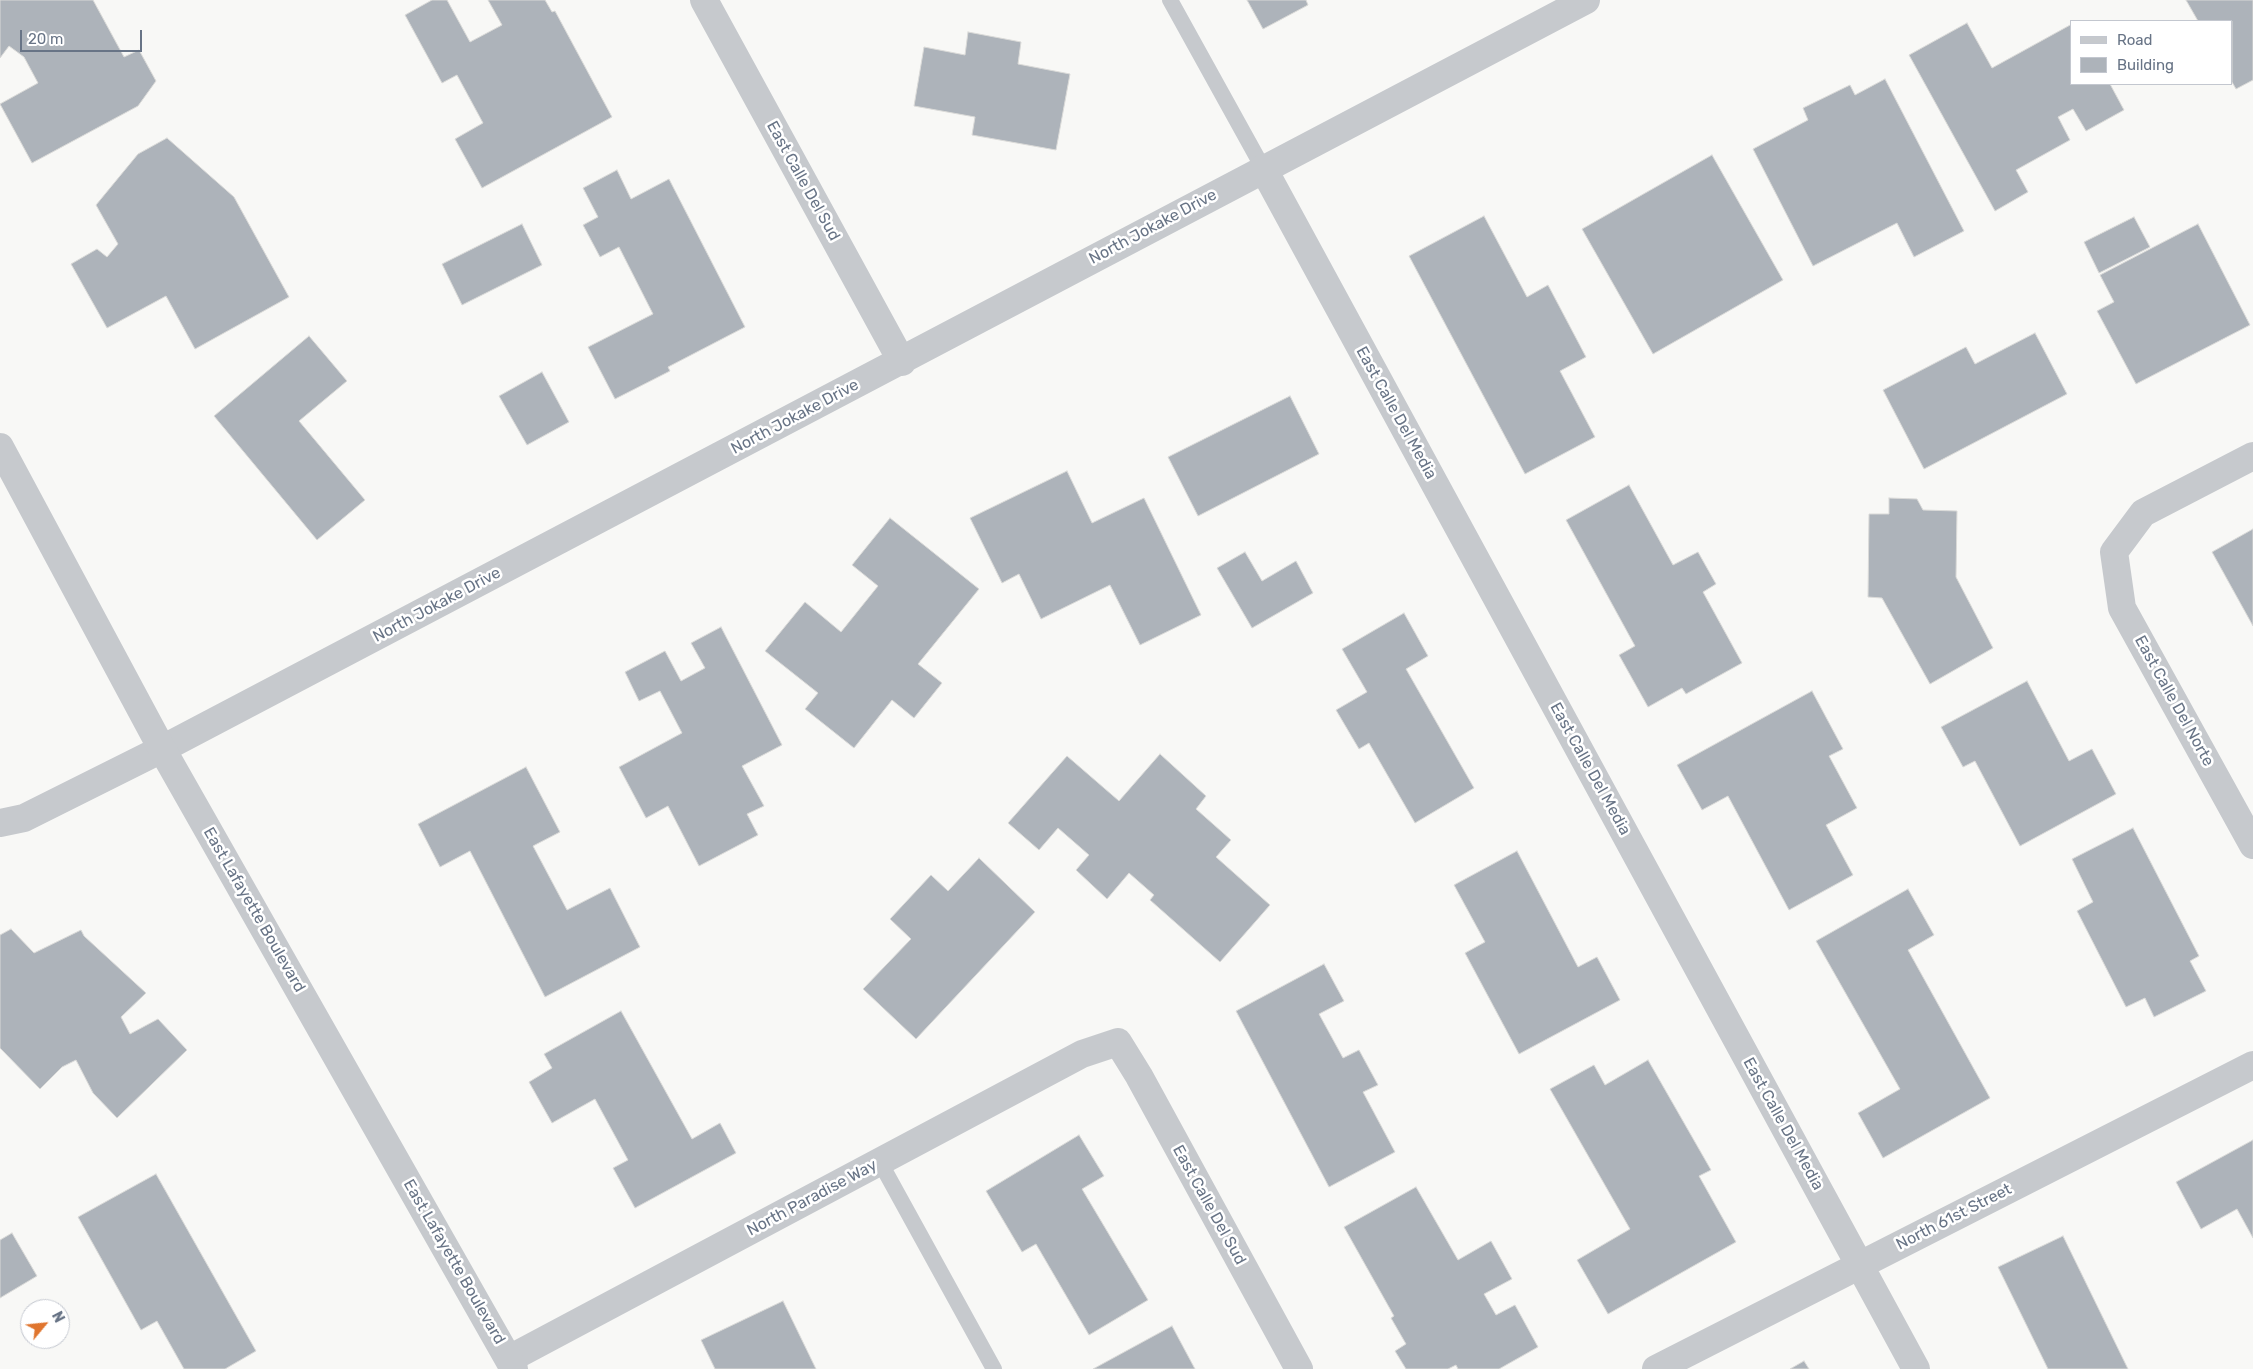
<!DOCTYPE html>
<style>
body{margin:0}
#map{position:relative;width:2253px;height:1369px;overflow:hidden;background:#f8f8f6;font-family:Rubik,sans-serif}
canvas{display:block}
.legend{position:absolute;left:2070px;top:20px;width:162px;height:65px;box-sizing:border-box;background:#fff;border:1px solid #c3c7cf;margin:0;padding:6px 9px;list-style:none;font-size:15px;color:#687486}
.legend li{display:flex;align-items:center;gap:10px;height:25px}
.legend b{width:25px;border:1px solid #c3c7cf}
.north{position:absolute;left:20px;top:1299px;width:50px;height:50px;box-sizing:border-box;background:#fff;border:1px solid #c3c7cf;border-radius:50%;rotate:62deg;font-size:14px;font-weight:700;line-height:20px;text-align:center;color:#687486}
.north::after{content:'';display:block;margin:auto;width:18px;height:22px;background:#e0752e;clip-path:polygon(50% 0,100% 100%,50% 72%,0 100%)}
.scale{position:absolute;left:20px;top:30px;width:122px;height:22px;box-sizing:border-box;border:2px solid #687486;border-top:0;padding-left:6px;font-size:15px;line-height:18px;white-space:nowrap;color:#687486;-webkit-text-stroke:4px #fff;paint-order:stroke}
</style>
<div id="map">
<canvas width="2253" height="1369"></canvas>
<ul class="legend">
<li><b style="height:6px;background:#c6c9cd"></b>Road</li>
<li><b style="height:14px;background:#adb3ba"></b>Building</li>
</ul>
<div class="north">N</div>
<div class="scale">20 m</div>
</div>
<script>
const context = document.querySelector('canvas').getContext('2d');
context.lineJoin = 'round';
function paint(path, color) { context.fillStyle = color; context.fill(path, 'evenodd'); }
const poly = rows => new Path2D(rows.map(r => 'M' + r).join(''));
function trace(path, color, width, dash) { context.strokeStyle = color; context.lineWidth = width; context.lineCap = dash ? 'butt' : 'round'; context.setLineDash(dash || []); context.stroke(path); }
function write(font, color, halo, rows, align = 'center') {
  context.font = font + ' Rubik,sans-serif'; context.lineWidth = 5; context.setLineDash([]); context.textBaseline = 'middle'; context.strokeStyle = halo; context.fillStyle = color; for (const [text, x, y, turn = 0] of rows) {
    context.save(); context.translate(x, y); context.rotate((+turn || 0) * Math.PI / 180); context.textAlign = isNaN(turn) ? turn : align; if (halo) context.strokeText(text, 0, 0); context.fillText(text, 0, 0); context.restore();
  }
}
const building = poly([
 [0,0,93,0,124,57,139,50,156,81,138,106,32,163,0,104,38,83,24,57,9,46,0,58,0,0],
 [432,0,447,0,470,42,502,25,488,0,545,0,552,12,555,11,612,117,482,188,455,139,483,123,457,75,442,83,405,15,432,0],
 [1247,0,1306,0,1308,5,1263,29,1247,0],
 [2186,0,2253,0,2253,80,2236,89,2232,82,2232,21,2198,21,2186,0],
 [1967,23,1992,68,2072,24,2072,84,2110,84,2124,110,2086,131,2073,109,2058,117,2070,140,2016,170,2028,192,1995,211,1909,55,1967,23],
 [968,32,1021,42,1018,64,1070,74,1056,150,972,135,975,117,914,106,924,47,965,55,968,32],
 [1885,79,1964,231,1914,257,1897,223,1813,266,1753,149,1808,120,1803,108,1850,85,1855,95,1885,79],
 [167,138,234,197,289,297,195,349,166,296,107,328,71,264,97,249,107,257,118,244,96,205,138,154,167,138],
 [1712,155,1783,280,1653,354,1582,229,1712,155],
 [617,170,631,199,669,179,745,327,668,367,670,371,615,399,588,347,653,314,619,247,600,257,583,225,598,217,583,188,617,170],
 [1484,216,1527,297,1548,285,1586,357,1560,371,1595,437,1525,474,1409,256,1484,216],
 [2134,217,2150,247,2099,273,2084,242,2134,217],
 [522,224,542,265,462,305,442,264,522,224],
 [2198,224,2250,325,2136,384,2097,311,2114,302,2100,275,2198,224],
 [2035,333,2067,394,1924,469,1883,390,1966,347,1975,364,2035,333],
 [309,336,347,381,299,421,365,500,317,540,214,416,309,336],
 [542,372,569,422,527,445,499,396,542,372],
 [1290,396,1319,454,1198,516,1168,457,1290,396],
 [1067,471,1092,523,1144,498,1201,615,1140,645,1110,585,1041,619,1019,574,1002,583,970,518,1067,471],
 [1629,485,1673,565,1698,552,1716,584,1703,592,1742,663,1686,694,1682,688,1648,707,1619,655,1635,646,1566,520,1629,485],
 [1889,498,1917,499,1923,510,1957,511,1956,577,1993,648,1930,684,1882,598,1868,597,1869,514,1889,514,1889,498],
 [890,518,979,589,918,664,942,683,914,718,892,700,854,748,805,709,818,693,765,651,805,602,841,632,878,586,852,565,890,518],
 [2253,529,2253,626,2212,552,2253,529],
 [1245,552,1262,581,1296,561,1313,593,1252,628,1217,568,1245,552],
 [1404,613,1428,656,1406,669,1474,788,1415,823,1369,743,1359,749,1336,710,1367,692,1342,649,1404,613],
 [721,627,782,745,742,766,764,806,747,814,758,835,699,866,668,806,646,818,619,767,682,733,660,691,639,701,625,672,665,651,681,681,705,668,691,643,721,627],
 [2027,681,2069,761,2092,749,2116,794,2020,846,1975,761,1963,767,1941,727,2027,681],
 [1812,691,1843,749,1829,756,1857,808,1826,825,1853,875,1789,910,1728,796,1702,810,1677,765,1812,691],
 [1160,754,1206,796,1196,809,1231,840,1216,857,1270,905,1220,962,1150,900,1154,895,1129,873,1107,899,1076,870,1089,855,1058,828,1039,850,1008,823,1067,756,1119,801,1160,754],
 [526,767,560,832,533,846,567,910,610,888,640,947,545,997,470,851,440,867,418,824,526,767],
 [2133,828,2199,956,2190,961,2206,991,2154,1017,2145,998,2126,1007,2077,911,2093,902,2072,859,2133,828],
 [1517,851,1578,967,1597,957,1620,1000,1519,1054,1465,953,1485,942,1454,885,1517,851],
 [979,858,1035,912,916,1039,863,989,911,939,890,919,931,875,948,891,979,858],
 [1908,889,1934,935,1908,950,1990,1098,1883,1158,1858,1113,1900,1089,1816,941,1908,889],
 [11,929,34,953,81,930,84,936,146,993,121,1017,130,1034,158,1019,187,1050,117,1118,93,1093,76,1060,62,1067,40,1089,0,1048,0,935,11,929],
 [1324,964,1344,1001,1319,1014,1343,1058,1359,1050,1378,1085,1363,1092,1395,1152,1329,1187,1236,1011,1324,964],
 [621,1011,692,1139,720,1123,736,1153,635,1208,613,1168,628,1160,595,1099,552,1123,529,1082,552,1068,544,1054,621,1011],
 [1648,1060,1711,1170,1699,1176,1736,1242,1608,1314,1577,1260,1630,1229,1550,1089,1594,1065,1605,1085,1648,1060],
 [1079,1135,1104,1176,1082,1189,1148,1300,1089,1335,1036,1244,1022,1252,986,1191,1079,1135],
 [2253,1140,2253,1238,2237,1209,2201,1229,2176,1182,2253,1140],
 [156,1174,256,1351,225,1369,184,1369,157,1321,141,1330,78,1217,156,1174],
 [1416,1187,1458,1260,1491,1241,1512,1279,1484,1294,1496,1315,1515,1305,1538,1347,1499,1369,1458,1369,1456,1365,1448,1369,1406,1369,1395,1351,1406,1344,1391,1318,1394,1316,1344,1227,1416,1187],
 [12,1233,37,1276,0,1298,0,1240,12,1233],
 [2063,1236,2128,1369,2048,1369,1998,1267,2063,1236],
 [783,1301,816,1369,715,1369,701,1340,783,1301],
 [1172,1326,1195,1369,1093,1369,1172,1326],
 [1804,1361,1809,1369,1790,1369,1804,1361]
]);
paint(building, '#adb3ba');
trace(building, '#dadad8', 1);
trace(poly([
 [1170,0,1263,168],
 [880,1162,994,1369]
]), '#c6c9cd', 16);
trace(poly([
 [704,0,902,362],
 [1263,168,1916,1369],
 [2253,456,2143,513,2114,552,2122,608,2253,845],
 [0,823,24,818,162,749,1586,0],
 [509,1359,1082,1054,1118,1042,1139,1076,1299,1369],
 [1656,1369,2253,1065]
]), '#c6c9cd', 28);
trace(poly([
 [0,447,162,749,514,1369]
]), '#c6c9cd', 28);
write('16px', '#687486', '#fff', [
 ["East Calle Del Sud",803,181,61],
 ["North Jokake Drive",1153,227,-28],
 ["East Calle Del Media",1396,413,61],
 ["North Jokake Drive",795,417,-28],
 ["North Jokake Drive",437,605,-28],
 ["East Calle Del Norte",2174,701,61],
 ["East Calle Del Media",1590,769,61],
 ["East Lafayette Boulevard",254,910,60],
 ["East Calle Del Media",1783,1124,61],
 ["North Paradise Way",812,1198,-28],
 ["East Calle Del Sud",1209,1205,61],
 ["North 61st Street",1954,1217,-27],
 ["East Lafayette Boulevard",454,1262,60]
]);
</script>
